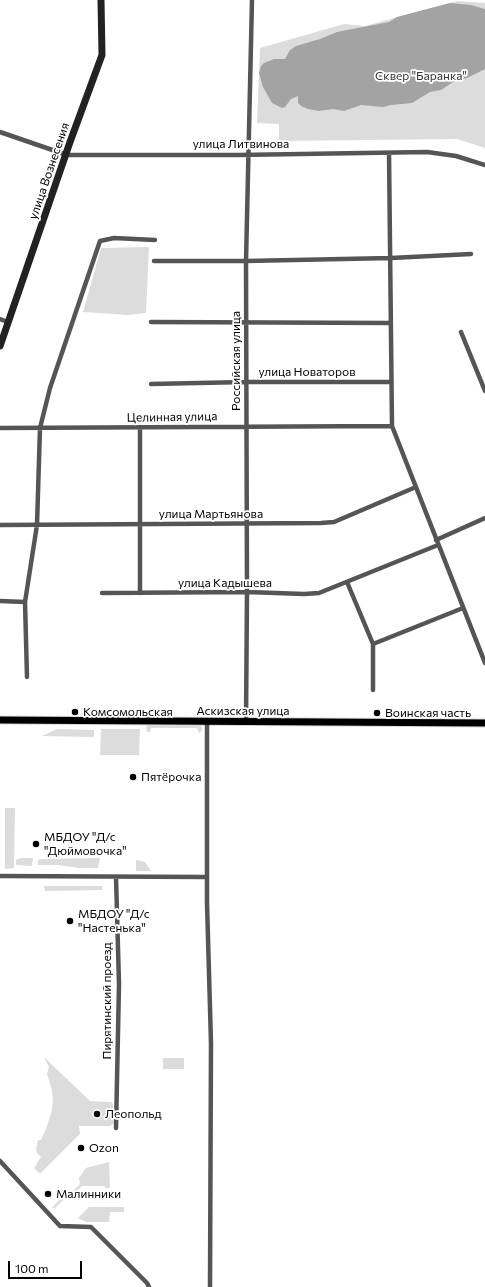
<!DOCTYPE html>
<meta charset="utf-8">
<style>
body{margin:0}
#map{position:relative;width:485px;height:1287px;overflow:hidden;background:#fff;font-family:Commissioner,sans-serif}
canvas{display:block}
.scale{position:absolute;left:8px;top:1261px;width:74px;height:18px;box-sizing:border-box;border:2px solid #000;border-top:0;padding-left:5px;font-size:12px;line-height:14px;white-space:nowrap;color:#000;-webkit-text-stroke:3px #fff;paint-order:stroke}
</style>
<div id="map">
<canvas width="485" height="1287"></canvas>
<div class="scale">100 m</div>
</div>
<script>
const context = document.querySelector('canvas').getContext('2d');
context.lineJoin = 'round';
function paint(path, color) { context.fillStyle = color; context.fill(path, 'evenodd'); }
const poly = rows => new Path2D(rows.map(r => 'M' + r).join(''));
function trace(path, color, width, dash) { context.strokeStyle = color; context.lineWidth = width; context.lineCap = dash ? 'butt' : 'round'; context.setLineDash(dash || []); context.stroke(path); }
function write(font, color, halo, rows, align = 'center') {
  context.font = font + ' Commissioner,sans-serif'; context.lineWidth = 3.5; context.setLineDash([]); context.textBaseline = 'middle'; context.strokeStyle = halo; context.fillStyle = color; for (const [text, x, y, turn = 0] of rows) {
    context.save(); context.translate(x, y); context.rotate((+turn || 0) * Math.PI / 180); context.textAlign = isNaN(turn) ? turn : align; if (halo) context.strokeText(text, 0, 0); context.fillText(text, 0, 0); context.restore();
  }
}
paint(poly([
 [457,1,485,3,485,148,457,139,279,141,279,124,257,123,260,48,344,24,365,26],
 [149,247,146,313,128,315,83,312,101,248],
 [148,724,197,724,202,727,202,729,201,732,199,733,197,728,151,728,150,732,147,732,146,728],
 [57,729,94,730,94,737,42,736],
 [101,729,140,729,139,755,100,755],
 [5,808,15,808,14,868,5,869],
 [21,858,33,858,32,866,16,865,16,860],
 [100,858,98,868,79,868,58,865,38,865,38,860,41,859],
 [136,860,145,862,151,871,136,871],
 [44,886,102,886,102,890,45,891],
 [45,1058,90,1101,111,1102,113,1104,114,1123,110,1126,79,1126,80,1134,40,1174,34,1168,41,1157,37,1153,36,1149,38,1140,41,1140,46,1129,52,1110,53,1100,52,1090,47,1074,49,1067,45,1059],
 [163,1058,184,1058,184,1069,163,1069],
 [109,1162,110,1188,105,1188,105,1186,82,1186,67,1199,65,1198,55,1208,52,1208,67,1192,71,1193,80,1184,79,1178,86,1168],
 [89,1207,124,1207,124,1212,110,1212,109,1222,86,1222,78,1218]
]), '#dcdcdc');
paint(poly([
 [450,3,471,5,485,9,485,69,467,78,453,82,441,90,430,92,412,103,391,105,383,107,361,105,344,111,333,109,319,111,308,109,301,106,298,103,298,96,291,99,285,107,282,108,272,103,263,87,259,73,261,66,264,63,274,59,285,59,290,50,296,46,320,39,337,32,389,22,397,17]
]), '#a3a3a3');
const primary = poly([
 [0,720,485,723]
]);
trace(primary, '#dbdbdb', 9);
trace(poly([
 [0,132,67,155,238,155,427,152,456,156,485,165],
 [389,153,392,426,485,663],
 [154,261,246,261,391,258,471,254],
 [0,319,8,322],
 [151,322,390,323],
 [461,332,485,391],
 [151,384,246,382,391,382],
 [0,428,392,426],
 [0,525,321,523,334,522,416,487],
 [436,540,485,518],
 [347,582,373,644,373,690],
 [102,593,247,592,304,594,319,593,438,545],
 [140,593,140,427],
 [0,601,25,602],
 [373,644,463,608],
 [27,677,25,602,37,525,40,428,50,388,100,241,114,238,155,240],
 [207,721,207,903,211,1043,210,1287],
 [246,722,247,592,246,261,252,0],
 [0,876,206,877],
 [116,1128,119,984,116,877],
 [0,1161,60,1226,91,1227,147,1283,149,1287]
]), '#555', 4.5);
trace(poly([
 [0,346,70,142,102,55,101,0]
]), '#222', 7);
trace(primary, '#000', 7);
for (const [x, y, r, color] of [
 [75,712,4,"#000"],
 [377,713,4,"#000"],
 [133,777,4,"#000"],
 [36,844,4,"#000"],
 [70,921,4,"#000"],
 [97,1114,4,"#000"],
 [81,1148,4,"#000"],
 [48,1194,4,"#000"]
]) { const dot = new Path2D(); dot.arc(x, y, r, 0, 2 * Math.PI); context.fillStyle = color; context.fill(dot); trace(dot, '#fff', 1.5); }
write('12px', '#333', '#fff', [
 ["Сквер \"Баранка\"",421,76]
]);
write('12px', '#000', '#fff', [
 ["улица Литвинова",241,144],
 ["улица Вознесения",49,171,-71],
 ["Российская улица",236,361,-90],
 ["улица Новаторов",307,372],
 ["Целинная улица",172,417,-1],
 ["улица Мартьянова",211,514],
 ["улица Кадышева",225,583],
 ["Аскизская улица",243,711],
 ["Пирятинский проезд",107,1001,-90]
]);
write('12px', '#000', '#fff', [
 ["Комсомольская",83,712],
 ["Воинская часть",385,713],
 ["Пятёрочка",141,777],
 ["МБДОУ \"Д/с",44,837],
 ["\"Дюймовочка\"",44,851],
 ["МБДОУ \"Д/с",78,914],
 ["\"Настенька\"",78,928],
 ["Леопольд",105,1114],
 ["Ozon",89,1148],
 ["Малинники",56,1194]
], 'left');
</script>
